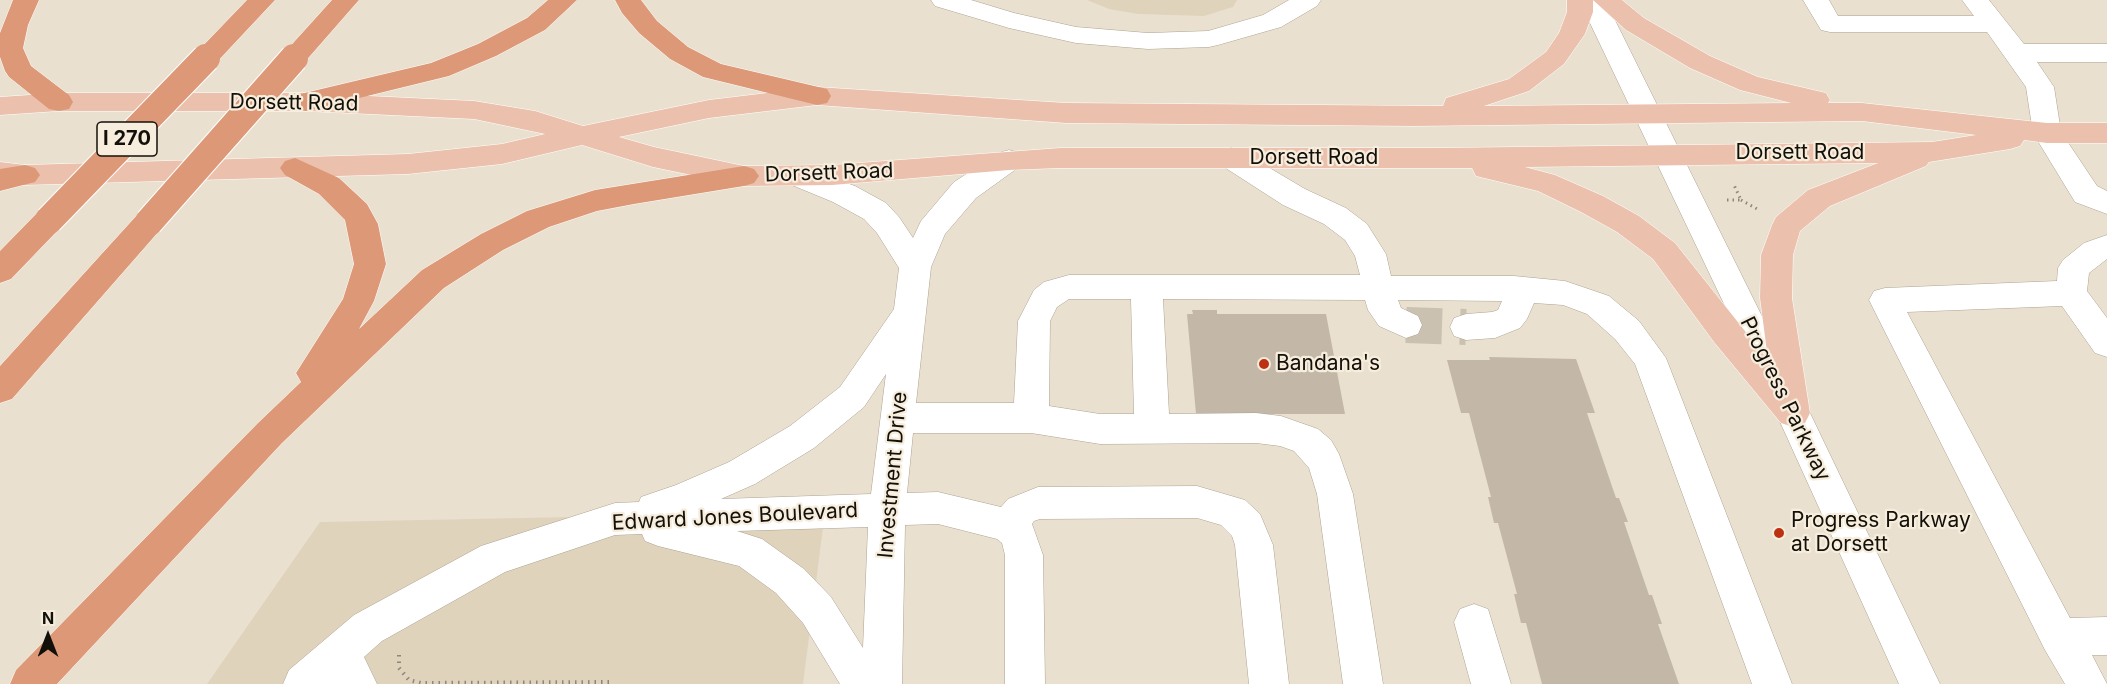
<!DOCTYPE html>
<style>
body{margin:0}
#map{position:relative;width:2107px;height:684px;overflow:hidden;background:#eae0cf;font-family:Inter,sans-serif}
canvas{display:block}
.north{position:absolute;left:18px;top:606px;width:60px;height:60px;-webkit-text-stroke:4px #f7eddc;paint-order:stroke;rotate:0deg;font-size:16px;font-weight:700;line-height:24px;text-align:center;color:#13100a}
.north::after{content:'';display:block;margin:auto;width:21px;height:27px;background:#13100a;clip-path:polygon(50% 0,100% 100%,50% 72%,0 100%)}
</style>
<div id="map">
<canvas width="2107" height="684"></canvas>
<div class="north">N</div>
</div>
<script>
const context = document.querySelector('canvas').getContext('2d');
context.lineJoin = 'round';
function paint(path, color) { context.fillStyle = color; context.fill(path, 'evenodd'); }
const poly = rows => new Path2D(rows.map(r => 'M' + r).join(''));
function trace(path, color, width, dash) { context.strokeStyle = color; context.lineWidth = width; context.lineCap = dash ? 'butt' : 'round'; context.setLineDash(dash || []); context.stroke(path); }
function write(font, color, halo, rows, align = 'center') {
  context.font = font + ' Inter,sans-serif'; context.lineWidth = 4.5; context.setLineDash([]); context.textBaseline = 'middle'; context.strokeStyle = halo; context.fillStyle = color; for (const [text, x, y, turn = 0] of rows) {
    context.save(); context.translate(x, y); context.rotate((+turn || 0) * Math.PI / 180); context.textAlign = isNaN(turn) ? turn : align; if (halo) context.strokeText(text, 0, 0); context.fillText(text, 0, 0); context.restore();
  }
}
paint(poly([
 [1087,0,1237,0,1233,7,1204,16,1138,14,1109,9],
 [825,512,803,684,207,684,320,522]
]), '#e0d3bc');
paint(poly([
 [1192,310,1217,310,1217,314,1326,314,1345,414,1196,414,1187,314,1193,314],
 [1489,357,1576,359,1595,413,1587,413,1616,498,1619,498,1628,522,1624,522,1649,595,1652,595,1662,624,1658,624,1679,684,1542,684,1526,623,1521,623,1514,594,1517,594,1498,523,1494,523,1488,497,1491,497,1469,413,1461,413,1447,360,1490,360]
]), '#c3b8a8');
trace(poly([
 [1406,325,1466,327]
]), '#cac1b1', 36, [36, 18]);
const minor = poly([
 [931,0,971,0,1014,13,1076,27,1148,33,1208,31,1263,15,1289,0,1321,0,1317,6,1281,27,1218,45,1209,47,1148,49,1076,43,1009,28,935,6,931,0],
 [1579,0,1605,0,1810,413,1940,684,1899,684,1776,413,1579,0],
 [1803,0,1829,0,1838,16,1974,16,1962,0,1989,0,2024,44,2107,44,2107,62,2037,62,2054,87,2061,132,2097,186,2107,191,2107,214,2075,202,2033,133,2026,87,1987,32,1830,32,1821,30,1803,0],
 [1231,148,1241,151,1305,189,1346,208,1367,224,1386,254,1391,276,1514,276,1565,281,1609,296,1639,321,1666,358,1792,684,1752,684,1635,364,1615,339,1587,314,1563,305,1534,303,1527,319,1520,328,1495,338,1466,340,1454,336,1450,327,1454,318,1466,314,1492,312,1498,310,1502,301,1398,300,1401,308,1418,316,1422,325,1418,334,1406,338,1379,326,1368,310,1365,300,1163,299,1169,414,1256,413,1281,416,1318,429,1331,440,1339,454,1353,494,1383,684,1343,684,1317,494,1309,468,1294,451,1280,446,1256,443,1100,444,1031,433,913,433,907,493,938,492,1001,507,1008,499,1038,487,1197,486,1245,500,1260,514,1273,545,1289,684,1249,684,1235,545,1232,536,1221,525,1197,518,1040,519,1034,521,1032,524,1043,555,1045,684,1005,684,1005,555,1002,543,997,539,938,524,905,525,902,684,840,684,803,623,776,593,739,566,658,546,645,541,642,534,615,535,505,572,382,641,364,657,377,684,283,684,289,670,354,615,481,546,615,503,639,502,641,497,676,485,729,462,790,426,840,387,894,309,899,268,877,233,864,219,833,202,787,183,782,176,787,169,797,166,807,169,855,186,886,203,899,217,913,238,921,221,954,182,999,153,1009,150,1019,153,1024,160,1019,167,976,198,945,234,931,267,916,403,1014,403,1018,321,1034,290,1044,282,1069,275,1360,275,1355,256,1345,240,1324,224,1283,205,1221,165,1216,158,1221,151,1231,148],
 [1069,299,1131,299,1134,414,1100,414,1049,406,1050,321,1057,307,1069,299],
 [886,374,871,494,721,499,755,484,814,448,864,407,886,374],
 [868,527,863,648,831,597,804,569,762,539,737,531,868,527],
 [2107,235,2107,259,2089,273,2087,291,2107,318,2107,357,2095,353,2062,306,1907,312,2070,618,2107,617,2107,655,2092,655,2107,684,2065,684,2045,650,1869,300,1874,291,1885,288,2057,281,2058,268,2063,260,2084,243,2107,235],
 [1474,604,1488,609,1511,684,1471,684,1454,622,1460,609,1474,604]
]);
const major = poly([
 [1567,0,1593,0,1593,12,1585,34,1564,64,1529,91,1484,106,1791,103,1740,90,1690,68,1626,30,1593,0,1622,0,1644,18,1710,56,1758,77,1826,93,1830,100,1828,103,1862,103,2047,123,2107,123,2107,143,2047,143,2024,140,2020,146,2010,149,1929,162,1926,166,1830,206,1800,231,1793,255,1792,298,1810,413,1805,423,1793,427,1781,423,1714,342,1653,259,1617,232,1581,212,1538,191,1476,176,1472,168,1060,168,1009,170,832,185,744,186,653,167,582,145,502,164,408,174,25,185,0,182,0,162,25,165,408,154,502,144,545,134,474,119,306,111,59,111,0,115,0,97,59,93,306,93,474,101,535,111,583,126,709,100,817,87,1066,103,1443,106,1446,98,1509,79,1546,52,1559,33,1567,12,1567,0],
 [817,105,1066,123,1414,126,1862,121,1976,135,1932,142,1434,148,1060,148,832,165,744,166,654,147,619,137,709,118,817,105],
 [1878,163,1808,190,1776,217,1772,225,1761,255,1760,298,1768,360,1675,243,1639,216,1603,196,1555,175,1525,167,1878,163]
]);
const highway = poly([
 [13,0,39,0,28,25,23,48,31,66,69,95,73,102,69,109,59,111,49,109,9,77,5,71,0,57,0,33,13,0],
 [247,0,275,0,215,64,206,67,197,64,193,58,197,52,247,0],
 [332,0,359,0,303,64,294,67,285,64,281,58,285,52,332,0],
 [548,0,577,0,545,30,496,56,449,76,306,111,296,109,292,102,296,95,431,63,478,44,527,18,548,0],
 [615,0,641,0,657,21,688,47,721,64,827,89,831,96,827,103,817,105,703,77,670,59,639,33,622,13,615,0],
 [295,158,339,178,367,204,378,224,386,264,374,301,359,329,422,270,481,234,527,211,595,190,744,166,754,169,759,176,754,183,744,186,634,204,597,211,549,227,503,250,444,288,282,443,57,684,10,684,16,670,258,423,301,382,296,373,343,299,354,264,345,220,319,194,285,175,280,168,285,161,295,158],
 [25,165,35,168,40,175,35,182,0,191,0,169,25,165],
 [49,209,60,212,64,220,60,228,11,279,0,283,0,251,38,212,49,209],
 [149,211,160,214,164,222,160,230,12,399,0,403,0,366,138,214,149,211]
]);
trace(minor, '#aca393', 1);
trace(major, '#fff', 1);
trace(highway, '#fff', 1);
trace(poly([
 [1727,200,1741,200,1734,185],
 [1741,200,1759,210]
]), '#8e877b', 3, [1.5, 4]);
trace(poly([
 [399,655,399,668,409,680,421,683,612,682,612,684]
]), '#8e877b', 4, [1.5, 5]);
paint(minor, '#fff');
paint(major, '#ebc1ad');
paint(highway, '#dd9877');
const highwayBridge = poly([
 [49,220,206,58],
 [149,222,294,58]
]);
trace(highwayBridge, '#fff', 30, []);
trace(highwayBridge, '#dd9877', 28);
for (const [x, y, r, color] of [
 [1264,364,6,"#bb3112"],
 [1779,533,6,"#bb3112"]
]) { const dot = new Path2D(); dot.arc(x, y, r, 0, 2 * Math.PI); context.fillStyle = color; context.fill(dot); trace(dot, '#f7eddc', 2); }
for (const [x, y, w] of [
 [127,139,60]
]) { const box = new Path2D(); box.roundRect(x - w / 2, y - 17, w, 34, 4.5); context.fillStyle = '#f7eddc'; context.fill(box); trace(box, '#13100a', 1.5); }
write('bold 20px', '#13100a', null, [
 ["I 270",127,139]
]);
write('21px', '#13100a', '#f7eddc', [
 ["Dorsett Road",294,103,1],
 ["Dorsett Road",1800,153],
 ["Dorsett Road",1314,158],
 ["Dorsett Road",829,173,-2],
 ["Progress Parkway",1785,399,64],
 ["Investment Drive",893,475,-85],
 ["Edward Jones Boulevard",735,517,-3]
]);
write('21px', '#13100a', '#f7eddc', [
 ["Bandana's",1276,364],
 ["Progress Parkway",1791,521],
 ["at Dorsett",1791,545]
], 'left');
</script>
